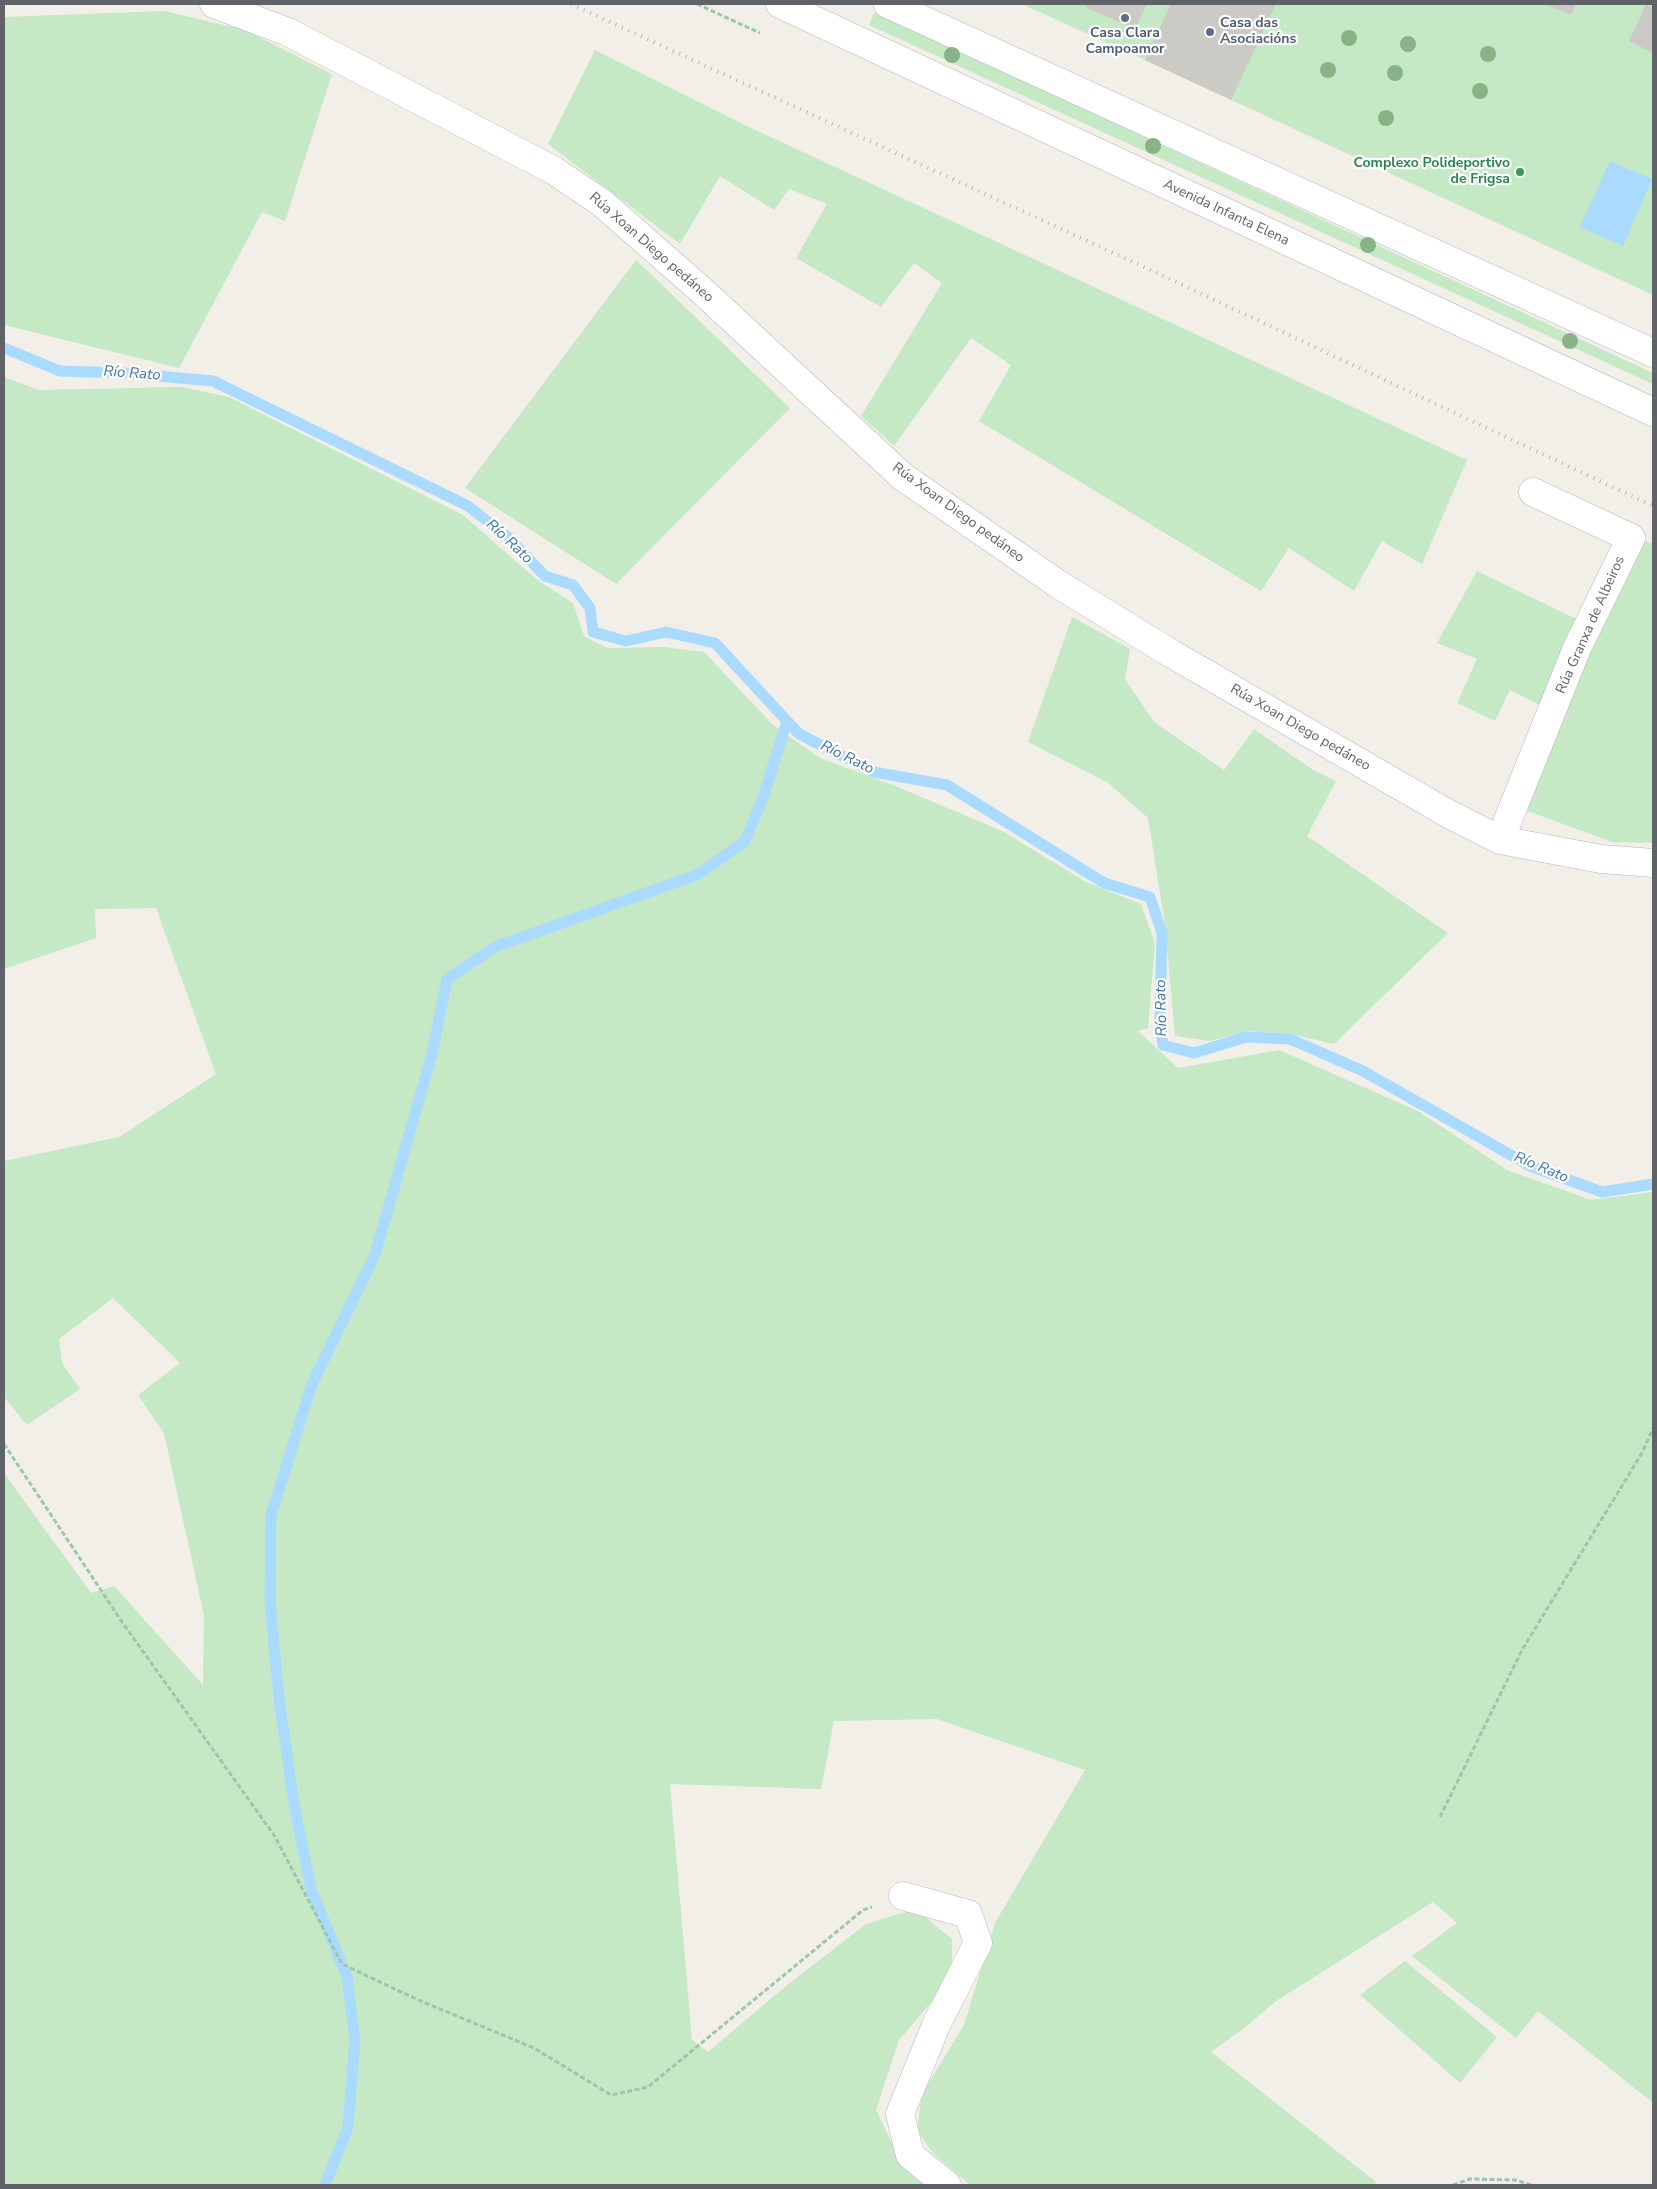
<!DOCTYPE html>
<meta charset="utf-8">
<style>
body{margin:0}
#map{position:relative;width:1657px;height:2189px;overflow:hidden;background:#f1efe8;font-family:"Nunito Sans",sans-serif}
canvas{display:block}
.frame{position:absolute;inset:0;border:5px solid #5f6368;pointer-events:none}
</style>
<div id="map">
<canvas width="1657" height="2189"></canvas>
<div class="frame"></div>
</div>
<script>
const context = document.querySelector('canvas').getContext('2d');
context.lineJoin = 'round';
function paint(path, color) { context.fillStyle = color; context.fill(path, 'evenodd'); }
const poly = rows => new Path2D(rows.map(r => 'M' + r).join(''));
function trace(path, color, width, dash) { context.strokeStyle = color; context.lineWidth = width; context.lineCap = dash ? 'butt' : 'round'; context.setLineDash(dash || []); context.stroke(path); }
function write(font, color, halo, rows, align = 'center') {
  context.font = font + ' "Nunito Sans",sans-serif'; context.lineWidth = 4.5; context.setLineDash([]); context.textBaseline = 'middle'; context.strokeStyle = halo; context.fillStyle = color; for (const [text, x, y, turn = 0] of rows) {
    context.save(); context.translate(x, y); context.rotate((+turn || 0) * Math.PI / 180); context.textAlign = isNaN(turn) ? turn : align; if (halo) context.strokeText(text, 0, 0); context.fillText(text, 0, 0); context.restore();
  }
}
paint(poly([
 [1022,4,1653,4,1653,295,1145,60],
 [164,11,245,30,332,74,285,221,262,212,179,368,4,325,4,17],
 [875,12,1653,373,1653,384,869,25],
 [595,50,749,127,1467,460,1422,564,1382,541,1354,591,1289,548,1261,591,979,421,1011,365,971,338,894,446,861,416,942,283,914,263,881,307,796,258,827,204,789,189,774,210,720,176,680,244,548,144],
 [636,260,790,408,616,584,465,488],
 [4,377,39,390,182,387,229,397,463,515,536,579,573,603,584,636,607,648,664,647,704,652,773,725,820,758,893,785,1002,831,1086,882,1141,904,1155,943,1148,1028,1138,1031,1178,1068,1279,1050,1418,1111,1507,1170,1591,1200,1653,1192,1653,2103,1538,2011,1516,2038,1412,1956,1457,1923,1433,1902,1276,2001,1243,2029,1211,2052,1376,2182,1373,2185,970,2185,933,2153,917,2131,922,2094,964,2025,995,1923,1085,1770,937,1719,834,1721,821,1789,670,1784,692,2040,708,2052,786,1986,866,1924,915,1909,952,1939,952,1966,935,1998,899,2040,876,2110,901,2162,924,2185,4,2185,4,1473,91,1593,114,1586,203,1685,204,1616,164,1433,138,1395,180,1363,113,1298,59,1339,62,1363,80,1389,27,1425,4,1397,4,1161,119,1137,216,1074,156,908,95,909,96,938,4,969],
 [1643,539,1653,544,1653,843,1612,842,1517,807],
 [1477,571,1582,622,1546,708,1510,690,1495,721,1457,703,1477,659,1437,643],
 [1072,617,1130,649,1125,679,1154,722,1224,770,1254,729,1313,770,1336,781,1307,836,1448,933,1334,1044,1291,1034,1248,1031,1210,1041,1175,1036,1165,925,1148,818,1107,782,1028,742],
 [1405,1961,1497,2037,1460,2083,1360,1995]
]), '#c5e8c5');
paint(poly([
 [1610,161,1652,179,1623,246,1580,227]
]), '#aadaff');
trace(poly([
 [4,348,60,371,125,373,213,381,468,506,509,538,545,576,573,585,590,608,593,632,626,641,666,632,715,643,799,734,874,772,947,785,1104,883,1150,897,1162,933,1160,1019,1163,1045,1194,1053,1246,1037,1290,1039,1363,1071,1530,1166,1602,1192,1653,1184],
 [325,2185,348,2127,355,2040,347,1977,311,1889,294,1804,279,1698,270,1601,271,1515,312,1384,375,1255,432,1054,447,979,495,947,699,874,745,841,763,798,787,721]
]), '#aadaff', 11);
paint(poly([
 [1087,4,1147,4,1135,29,1085,7],
 [1171,4,1276,4,1231,100,1145,60],
 [1546,4,1576,4,1571,15],
 [1646,4,1653,8,1653,53,1629,41]
]), '#cccac5');
const minor = poly([
 [214,4,288,32,553,170,602,203,700,289,903,477,1058,584,1172,654,1447,813,1500,840,1601,859,1653,863],
 [1500,840,1577,648,1631,538,1533,492],
 [903,1896,968,1914,978,1943,937,2023,900,2114,910,2155,947,2185]
]);
const tertiary = poly([
 [780,4,1653,412],
 [888,4,1653,353]
]);
trace(minor, '#b5b8bc', 29);
trace(tertiary, '#b5b8bc', 29);
trace(poly([
 [697,4,760,33],
 [4,1444,122,1622,274,1835,342,1964,416,1999,534,2048,611,2095,648,2087,863,1910,872,1907],
 [1440,1817,1522,1650,1642,1453,1653,1428],
 [1453,2185,1470,2179,1515,2180,1532,2185]
]), '#9cc7a9', 3, [5, 2.5]);
trace(minor, '#fff', 28);
trace(tertiary, '#fff', 28);
trace(poly([
 [571,4,1155,272,1653,506]
]), '#b6b7b8', 4, [1, 6]);
context.fillStyle = '#89b387';
for (const [x, y] of [
 [1349,38],
 [1408,44],
 [1488,54],
 [952,55],
 [1328,70],
 [1395,73],
 [1480,91],
 [1386,118],
 [1153,146],
 [1368,245],
 [1570,341]
]) { context.beginPath(); context.arc(x, y, 8, 0, 2 * Math.PI); context.fill(); }
for (const [x, y, r, color] of [
 [1125,18,5,"#5c6f8a"],
 [1210,32,5,"#5c6f8a"],
 [1520,172,5,"#2e9e5b"]
]) { const dot = new Path2D(); dot.arc(x, y, r, 0, 2 * Math.PI); context.fillStyle = color; context.fill(dot); trace(dot, '#fff', 2); }
write('bold 14px', '#4e5e75', '#fff', [
 ["Casa das",1220,24],
 ["Asociacións",1220,40],
 ["Casa Clara",1125,34,"center"],
 ["Campoamor",1125,50,"center"]
], 'left');
write('bold 14px', '#27864d', '#fff', [
 ["Complexo Polideportivo",1510,164],
 ["de Frigsa",1510,180]
], 'right');
write('14px', '#5f6368', '#fff', [
 ["Avenida Infanta Elena",1226,213,25],
 ["Rúa Xoan Diego pedáneo",651,248,41],
 ["Rúa Xoan Diego pedáneo",958,513,36],
 ["Rúa Granxa de Albeiros",1591,625,-66],
 ["Rúa Xoan Diego pedáneo",1300,728,30]
]);
write('italic 15px', '#4174aa', '#fff', [
 ["Río Rato",132,374,4],
 ["Río Rato",509,542,43],
 ["Río Rato",847,758,26],
 ["Río Rato",1162,1008,-91],
 ["Río Rato",1541,1168,23]
]);
</script>
